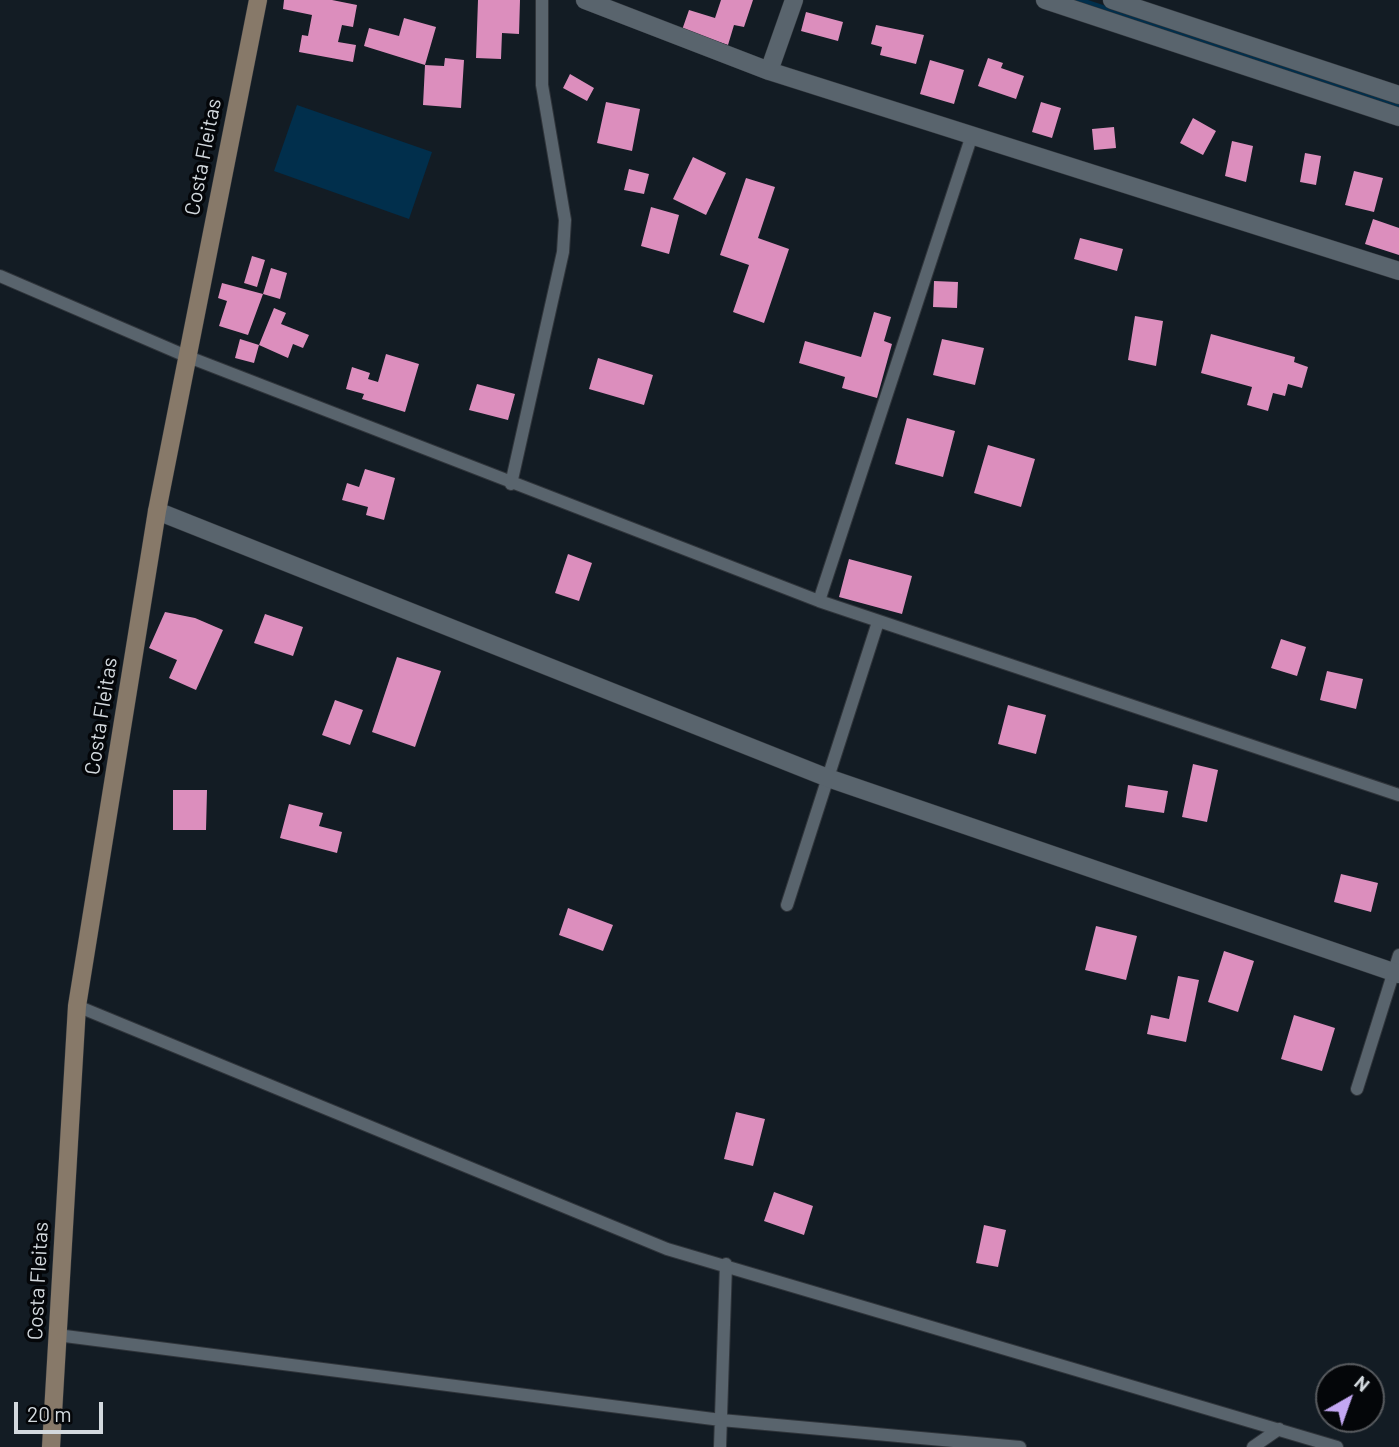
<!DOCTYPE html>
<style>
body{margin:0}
#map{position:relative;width:1399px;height:1447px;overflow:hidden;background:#131c24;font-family:Barlow,sans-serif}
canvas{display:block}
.north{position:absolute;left:1315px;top:1363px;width:70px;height:70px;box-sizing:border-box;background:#040609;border:2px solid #575a5e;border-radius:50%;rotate:40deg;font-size:19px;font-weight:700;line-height:28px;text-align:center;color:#d3d9de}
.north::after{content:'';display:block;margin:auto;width:24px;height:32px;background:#c3a7f2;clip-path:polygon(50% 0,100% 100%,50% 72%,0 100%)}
.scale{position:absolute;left:14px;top:1402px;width:89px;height:32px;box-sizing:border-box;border:4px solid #d3d9de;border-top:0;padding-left:9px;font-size:21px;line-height:24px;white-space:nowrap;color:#d3d9de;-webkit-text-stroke:5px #040609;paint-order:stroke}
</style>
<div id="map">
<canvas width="1399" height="1447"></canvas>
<div class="north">N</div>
<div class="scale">20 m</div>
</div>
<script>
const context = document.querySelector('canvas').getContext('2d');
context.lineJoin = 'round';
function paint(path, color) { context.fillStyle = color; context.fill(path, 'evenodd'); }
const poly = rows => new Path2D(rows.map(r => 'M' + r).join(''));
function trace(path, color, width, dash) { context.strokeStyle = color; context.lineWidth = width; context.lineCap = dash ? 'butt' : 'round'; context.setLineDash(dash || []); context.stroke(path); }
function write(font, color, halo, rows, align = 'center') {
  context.font = font + ' Barlow,sans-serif'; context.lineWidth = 7; context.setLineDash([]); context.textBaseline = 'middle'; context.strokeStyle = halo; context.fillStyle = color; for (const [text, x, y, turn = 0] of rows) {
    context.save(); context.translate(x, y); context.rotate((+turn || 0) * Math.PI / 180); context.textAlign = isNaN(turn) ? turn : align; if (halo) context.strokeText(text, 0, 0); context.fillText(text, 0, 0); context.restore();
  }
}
paint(poly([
 [1071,0,1088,0,1399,103,1399,108],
 [297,105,432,152,409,219,274,171]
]), '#012f4c');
paint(poly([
 [284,0,332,0,357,5,353,27,342,25,338,42,356,45,353,62,299,52,302,35,308,36,312,15,283,9],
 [478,0,520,0,519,34,502,33,501,59,476,58],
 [721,0,753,0,744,27,734,25,728,45,682,30,689,10,715,18],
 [806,12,843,22,838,41,801,31],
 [404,18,436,27,425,65,444,66,445,58,464,60,461,108,423,105,425,65,364,46,369,28,399,36],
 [876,25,924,35,916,64,880,55,882,47,871,44],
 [988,58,1003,63,1001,68,1024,76,1016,99,978,86],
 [930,60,964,70,954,104,920,94],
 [570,74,594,88,587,101,563,88],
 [606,102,640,109,632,151,597,143],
 [1041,102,1061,108,1052,138,1032,132],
 [1193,118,1216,131,1203,155,1180,143],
 [1114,127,1116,148,1094,150,1092,129],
 [1232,141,1253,146,1246,182,1225,176],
 [1305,153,1321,156,1316,185,1300,182],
 [693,157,726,173,706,215,673,199],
 [629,169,649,174,644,194,624,190],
 [1354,171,1383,178,1374,212,1345,205],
 [746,178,775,187,758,238,789,249,764,323,733,312,749,265,720,255],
 [651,207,679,215,669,254,641,246],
 [1373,219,1399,228,1399,255,1365,244],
 [1080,238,1123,249,1117,271,1074,259],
 [252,256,265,260,257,287,244,283],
 [271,268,287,273,280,299,263,294],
 [934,281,958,282,957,308,933,307],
 [222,283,263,294,248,335,219,326,227,301,218,298],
 [274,308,286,313,281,324,309,335,303,348,293,344,288,358,259,345],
 [874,312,891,317,884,341,892,344,877,398,842,388,845,377,799,363,805,341,861,357],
 [1135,316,1163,321,1156,366,1128,360],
 [1211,334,1295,357,1294,362,1308,367,1302,388,1288,384,1285,396,1273,393,1268,411,1247,405,1252,387,1201,373],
 [240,339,259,345,254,363,235,358],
 [942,339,984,348,975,385,933,375],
 [386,354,419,364,405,412,362,399,364,394,346,389,352,367,370,373,368,379,378,382],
 [598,358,653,375,644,405,589,389],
 [477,384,515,394,508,420,469,410],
 [907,418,955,431,943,477,895,464],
 [988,445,1035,459,1021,507,974,493],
 [365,469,395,478,384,520,366,515,368,507,342,500,347,483,359,487],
 [568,554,592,563,579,601,555,593],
 [849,559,912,576,902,614,839,597],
 [165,612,195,618,223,630,196,690,169,678,177,660,149,648],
 [265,614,303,627,293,656,254,643],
 [1281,639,1306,647,1297,676,1271,668],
 [397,657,441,671,415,747,372,732],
 [1327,671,1363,679,1356,709,1320,700],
 [335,700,363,710,350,745,322,735],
 [1008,705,1046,715,1036,754,998,744],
 [1193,764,1218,770,1207,822,1182,817],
 [1128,785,1168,791,1164,813,1125,807],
 [173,790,207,790,206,830,173,830],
 [289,804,323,813,319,826,342,832,337,853,280,838],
 [1341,874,1378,883,1371,912,1334,902],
 [568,908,613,925,603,951,559,935],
 [1096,926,1137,936,1126,980,1085,970],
 [1224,951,1254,961,1238,1012,1208,1002],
 [1178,976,1199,980,1186,1042,1147,1034,1151,1015,1169,1019],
 [1294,1015,1335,1028,1322,1071,1281,1059],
 [736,1112,765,1119,753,1166,724,1159],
 [774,1192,813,1206,804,1235,764,1221],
 [984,1225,1006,1230,998,1267,976,1263]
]), '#dc8ebd');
const lane = poly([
 [0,276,186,356,819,601,1399,795],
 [511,484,563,252,565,220,542,85,542,0],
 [819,601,972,135],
 [787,905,878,622],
 [77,1006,667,1249,1337,1447],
 [1357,1089,1399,955],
 [57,1335,721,1420,1020,1447],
 [720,1447,726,1264],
 [1253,1447,1279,1429]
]);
const street = poly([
 [585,0,769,71,1399,271],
 [1045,0,1399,117],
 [1112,0,1399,95],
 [769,71,794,0],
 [157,511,828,778,1399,974]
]);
const secondary = poly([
 [51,1447,77,1006,157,511,258,0]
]);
trace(lane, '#30353b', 14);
trace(street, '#30353b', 19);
trace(secondary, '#30353b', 19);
trace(lane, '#59646d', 12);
trace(street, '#59646d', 18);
trace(secondary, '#877969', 18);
write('21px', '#d3d9de', '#040609', [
 ["Costa Fleitas",203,157,-79],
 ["Costa Fleitas",101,716,-81],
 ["Costa Fleitas",38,1281,-87]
]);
</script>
